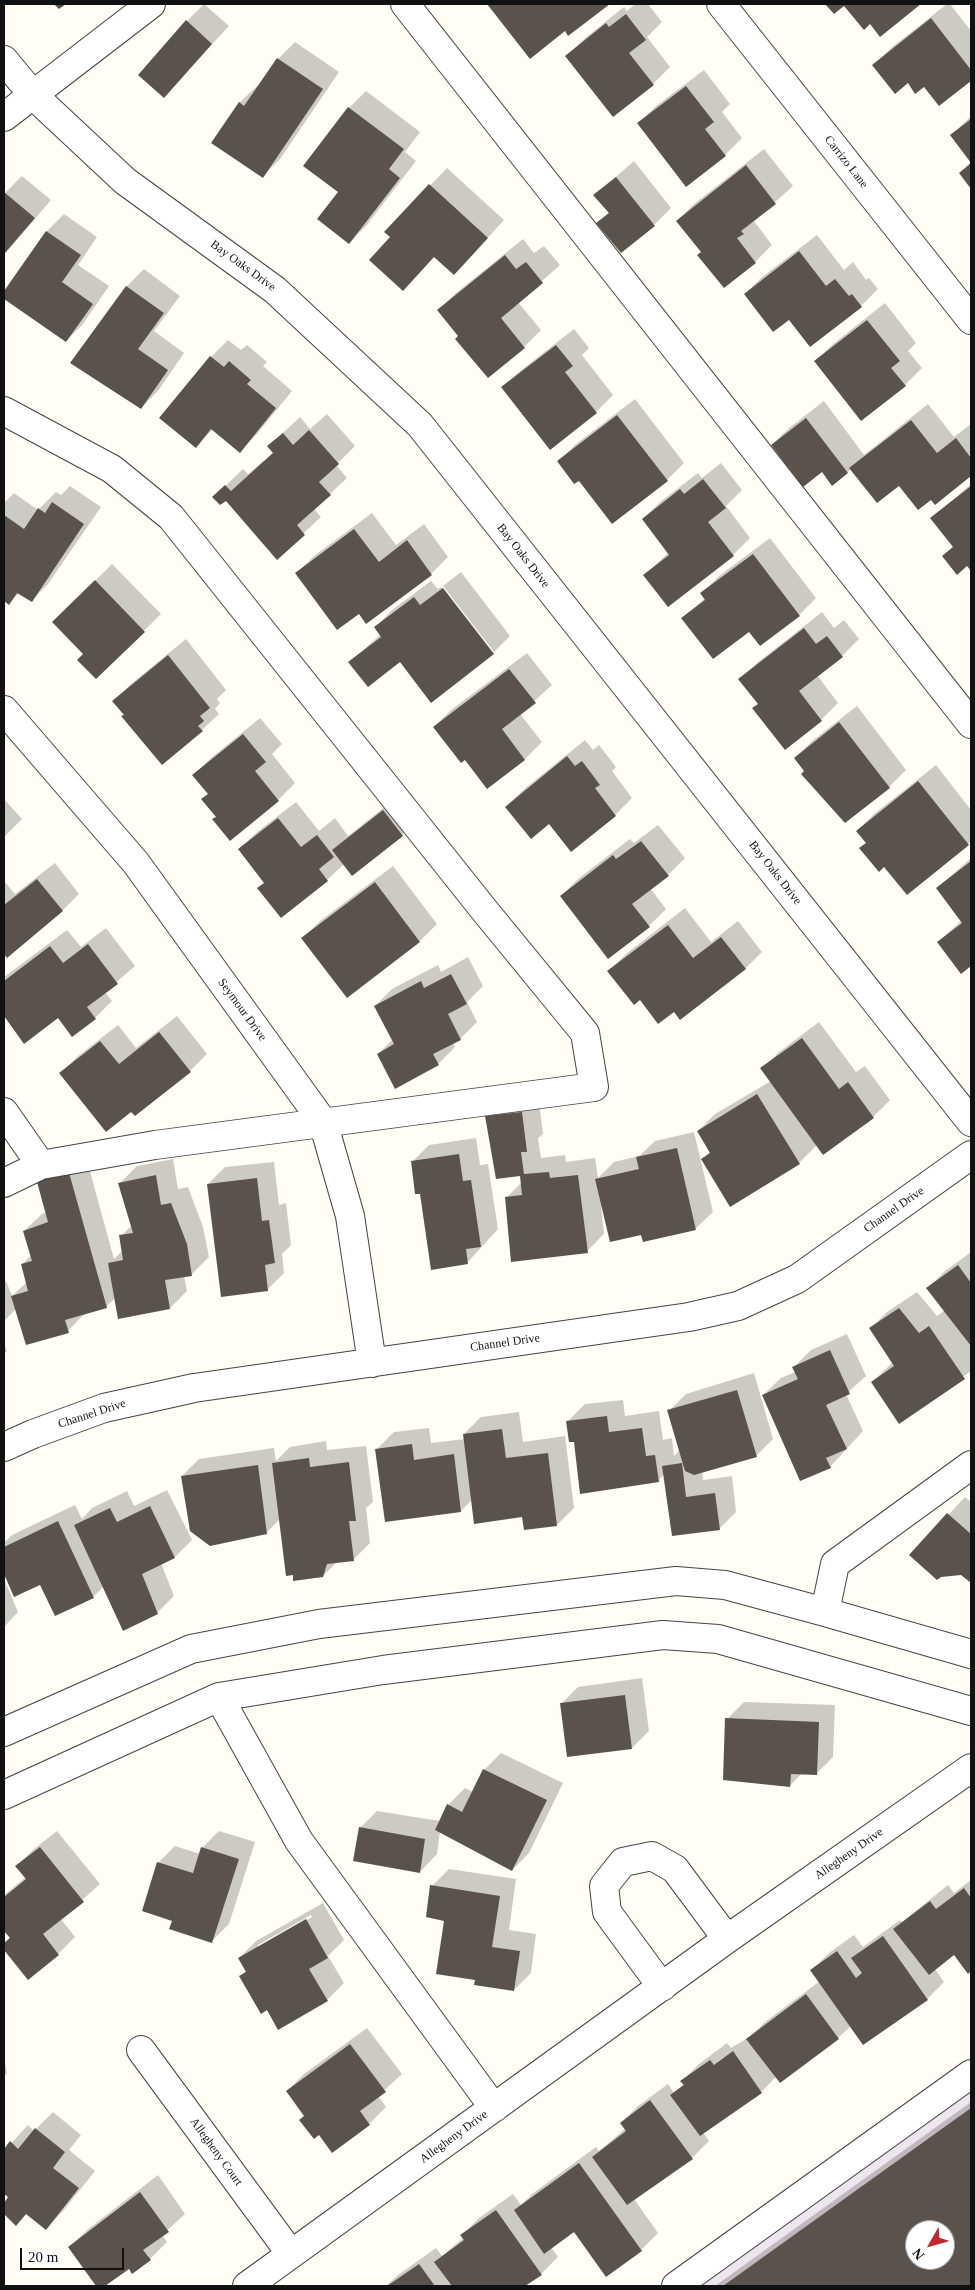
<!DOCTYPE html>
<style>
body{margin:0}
#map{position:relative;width:975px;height:2290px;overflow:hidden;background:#fffdf5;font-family:Georgia,serif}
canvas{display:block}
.frame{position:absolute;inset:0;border:5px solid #111;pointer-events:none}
.north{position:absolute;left:905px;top:2220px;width:50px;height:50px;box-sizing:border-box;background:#fff;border:1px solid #a0a0a0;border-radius:50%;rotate:232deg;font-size:14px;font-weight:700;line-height:20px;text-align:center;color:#111}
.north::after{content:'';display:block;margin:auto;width:18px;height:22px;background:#c4262e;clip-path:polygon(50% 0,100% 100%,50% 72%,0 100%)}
.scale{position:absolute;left:20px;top:2248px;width:104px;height:22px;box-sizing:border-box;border:2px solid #111;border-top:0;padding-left:6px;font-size:15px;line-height:18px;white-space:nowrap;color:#111;-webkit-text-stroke:4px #fff;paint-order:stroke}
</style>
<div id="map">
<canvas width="975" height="2290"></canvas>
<div class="frame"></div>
<div class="north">N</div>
<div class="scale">20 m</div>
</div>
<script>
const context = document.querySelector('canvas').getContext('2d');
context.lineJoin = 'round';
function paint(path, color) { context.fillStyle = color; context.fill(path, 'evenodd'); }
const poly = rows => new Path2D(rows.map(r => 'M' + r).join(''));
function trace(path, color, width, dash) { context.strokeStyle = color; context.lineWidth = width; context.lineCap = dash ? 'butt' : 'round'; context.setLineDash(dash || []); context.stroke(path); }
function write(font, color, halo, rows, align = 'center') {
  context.font = font + ' Georgia,serif'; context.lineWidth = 5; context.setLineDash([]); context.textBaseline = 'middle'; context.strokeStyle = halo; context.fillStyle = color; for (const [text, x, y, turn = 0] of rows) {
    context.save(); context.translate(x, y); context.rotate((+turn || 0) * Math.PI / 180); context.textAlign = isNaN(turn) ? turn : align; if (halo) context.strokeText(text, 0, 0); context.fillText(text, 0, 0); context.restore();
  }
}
paint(poly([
 [971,2092,971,2286,701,2286],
 [915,2230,945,2230,945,2260,915,2260]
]), '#eee6ef');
paint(poly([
 [204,4,229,26,164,96,187,21],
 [489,4,608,4,569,34,565,30,530,57],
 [635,4,648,4,662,22,647,37,670,67,653,84,567,56,584,39,624,7,627,11],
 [827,4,919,4,880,35,870,22,844,4,834,13],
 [947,4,950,4,971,31,971,80,939,105,924,85,908,82,874,65,891,48],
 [295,42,339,72,280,159,263,176,239,103,257,86,259,87,278,59],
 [704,70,730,104,722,112,742,138,725,155,639,123,656,106],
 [366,91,420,132,405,152,416,161,366,226,349,243,339,192,349,108],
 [971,116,971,187,961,173,971,162,951,136],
 [764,149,793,186,754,221,772,245,755,262,724,287,702,252,677,221,694,204],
 [634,161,671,208,654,225,621,252,598,223,609,212,595,195],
 [447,168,504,220,471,256,435,256,391,237,386,232],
 [22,176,51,200,4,255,4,194],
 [64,214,97,237,78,265,109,286,83,324,66,341,4,297,4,293,47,231],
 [817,235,844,270,853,262,866,280,869,278,878,289,861,306,789,318,745,294,762,277],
 [523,239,534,253,544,246,560,265,518,302,541,330,524,347,460,336,439,310,456,293],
 [144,269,180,296,154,331,184,353,158,391,141,408,72,363,127,286],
 [885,303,916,343,908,351,922,368,905,385,816,361,833,344],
 [574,329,589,348,582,355,613,395,596,412,503,388,520,371],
 [228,340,241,350,247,345,267,362,263,366,292,391,257,434,240,451,213,429,195,447,160,418,211,357],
 [635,399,684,463,667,480,580,479,559,461,576,444],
 [824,401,864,455,928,404,954,437,971,424,971,474,935,503,931,498,899,484,851,469,848,472,822,470,772,445,789,428],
 [327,414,355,446,336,465,347,478,314,509,321,517,277,558,226,499,214,497,243,469,248,474,274,452,269,446,300,417,310,429],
 [721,463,742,490,726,506,750,538,733,555,645,575,669,552,643,519,660,502,698,473,702,478],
 [971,484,971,569,968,564,943,556,954,546,932,518],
 [70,486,101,507,48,584,31,601,19,593,9,603,4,600,4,503,14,493,38,510,56,492,61,495],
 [372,513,396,545,424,524,448,557,431,574,367,622,359,612,297,573,314,556],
 [770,538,816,598,799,615,749,630,683,618,705,598,702,593,719,576],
 [112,564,161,614,96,678,85,654,71,605],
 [461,572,510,636,494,652,443,586],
 [431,581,438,589,441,587,491,653,493,653,431,701,400,661,350,662,381,634,376,627,392,610],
 [822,612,834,628,844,620,859,639,842,656,817,675,838,703,821,720,785,748,759,703,740,680,757,663],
 [186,639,226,690,217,699,220,703,215,709,219,714,202,730,125,714,114,701,131,684],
 [527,653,552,685,520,714,542,742,525,759,487,787,466,759,434,727,451,710],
 [857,706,906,770,889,787,845,821,795,758,812,741],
 [260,718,282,744,272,754,295,783,278,800,217,816,203,799,209,793,194,775,211,758],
 [585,740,593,750,599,745,616,767,612,771,632,798,615,815,572,850,549,823,506,807,523,790],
 [936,765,971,810,971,841,968,844,857,831,874,814],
 [401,794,419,818,402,835,352,874,344,864,327,880,281,916,265,882,240,849,257,832,296,802,319,831,335,818,348,836],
 [4,799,22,819,4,837],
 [658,825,685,858,668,875,650,888,666,909,649,926,561,896,578,879,630,839,634,843],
 [971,858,971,964,961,972,938,942,962,920,937,888],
 [55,863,79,894,62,911,4,953,4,881,15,894],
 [393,866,437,924,420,941,347,996,303,938,320,921],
 [685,908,711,942,738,921,762,952,745,969,674,1010,640,999,609,971,626,954],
 [106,928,135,966,105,992,112,1001,95,1018,58,1017,25,1042,4,1014,4,977,67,930,81,947],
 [468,957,483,986,467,1002,477,1022,460,1039,453,1043,455,1047,438,1064,378,1054,393,1039,375,1006,392,989,438,965,441,972],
 [177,1016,207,1054,190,1071,61,1073,78,1056,118,1025,136,1048],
 [819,1022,856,1072,865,1066,890,1100,873,1117,817,1145,799,1163,702,1160,711,1151,698,1131,715,1114,771,1081,762,1069,779,1052],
 [538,1095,543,1134,538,1138,541,1158,565,1155,566,1162,595,1158,598,1178,614,1162,639,1156,655,1141,694,1132,713,1212,695,1229,642,1233,601,1206,604,1234,587,1251,507,1197,522,1182,521,1175,486,1116,503,1099],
 [476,1138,480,1165,488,1164,498,1229,467,1263,421,1192,412,1162,429,1145],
 [85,1153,114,1259,123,1250,121,1236,132,1225,120,1183,137,1166,173,1159,178,1189,188,1187,203,1227,209,1257,192,1274,184,1276,187,1291,170,1308,115,1298,106,1307,85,1313,68,1331,16,1309,4,1321,4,1281,6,1281,12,1296,27,1282,22,1265,31,1255,24,1231,42,1214,47,1212,39,1182,56,1165],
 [274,1162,279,1205,286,1203,291,1245,282,1254,284,1273,267,1290,208,1184,225,1167],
 [971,1252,971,1371,900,1422,872,1382,893,1362,870,1329,887,1312,917,1292,937,1316,945,1310,928,1288,945,1271],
 [847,1334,866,1376,846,1394,863,1431,830,1467,763,1395,781,1378,795,1372,794,1367,811,1350],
 [4,1342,7,1351,4,1354],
 [754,1373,773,1439,756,1456,702,1472,703,1480,732,1476,736,1512,719,1529,673,1535,664,1474,658,1481,575,1440,567,1422,585,1404,623,1400,625,1416,659,1411,663,1440,672,1438,674,1456,680,1450,669,1411,686,1394],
 [519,1412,523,1442,565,1436,574,1508,557,1525,473,1499,461,1511,377,1449,394,1432,429,1428,431,1443,465,1439,464,1434,481,1417],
 [326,1441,327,1450,366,1446,373,1502,366,1508,370,1543,353,1560,337,1562,323,1576,280,1519,266,1533,182,1476,199,1459,274,1448,276,1461,290,1447],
 [167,1490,192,1540,175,1557,161,1563,174,1596,157,1613,104,1586,93,1597,41,1583,15,1596,4,1571,4,1543,12,1535,75,1505,82,1519,92,1508,127,1491,134,1506],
 [965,1497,971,1502,971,1582,962,1573,911,1555],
 [4,1579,18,1612,4,1627],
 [642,1678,649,1731,632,1748,561,1704,578,1687],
 [744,1702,835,1705,833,1757,816,1774,802,1773,790,1786,727,1719],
 [501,1753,563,1783,529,1853,512,1870,440,1831,437,1854,420,1872,360,1828,377,1811,440,1821,448,1805,465,1788,473,1792,484,1770],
 [57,1831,100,1884,61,1919,75,1937,58,1954,28,1978,4,1948,4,1944,10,1937,4,1929,4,1895,26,1877,17,1866,34,1849],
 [219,1831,255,1842,229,1924,212,1941,173,1920,158,1863,175,1846,200,1854,202,1848],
 [449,1869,516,1879,509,1930,536,1934,531,1973,514,1990,476,1979,432,1886],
 [971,1880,971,1970,968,1972,955,1954,935,1969,944,1982,927,1999,851,2026,838,2038,780,2082,776,2077,761,2092,703,2132,709,2141,692,2158,634,2199,658,2233,641,2250,606,2275,574,2231,551,2247,558,2257,541,2274,523,2286,386,2286,398,2275,436,2248,442,2256,463,2238,462,2235,479,2218,513,2194,521,2205,532,2194,596,2147,599,2151,626,2128,621,2123,638,2106,668,2084,674,2093,684,2083,682,2081,699,2064,727,2043,731,2048,751,2036,765,2022,820,1981,812,1970,829,1953,854,1935,863,1947,900,1920,902,1922,948,1885,954,1893],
 [323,1903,344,1940,328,1956,344,1983,327,2000,268,2008,241,1976,246,1971,239,1958,256,1941],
 [311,1915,312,1917,258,1948,258,1945],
 [367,2028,402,2074,378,2096,386,2107,369,2124,305,2115,287,2091,304,2074],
 [4,2057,7,2073,4,2076],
 [971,2102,971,2286,715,2286],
 [915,2230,945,2230,945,2260,915,2260],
 [53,2112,81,2135,69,2150,95,2171,63,2211,46,2228,27,2213,16,2224,4,2213,4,2205,10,2197,4,2192,4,2151,28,2125,34,2131],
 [158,2175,185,2214,162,2235,167,2242,150,2259,129,2268,103,2286,97,2286,70,2247,87,2230]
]), '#0003');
paint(poly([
 [54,4,66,4,59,9],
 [487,4,610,4,568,36,565,31,530,59],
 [825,4,921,4,880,37,870,24,864,30,844,6,834,14],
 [626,14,646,40,629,53,654,85,613,117,565,56,606,23,609,27],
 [931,18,971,70,971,81,939,106,924,87,915,94,908,83,895,94,872,65],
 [186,20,212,44,164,98,138,75],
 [277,58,323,89,263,178,211,143,239,102,244,106],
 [686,86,714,122,705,129,726,156,686,187,637,123],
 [348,107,404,149,389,169,400,178,349,244,317,219,338,192,303,166],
 [971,119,971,189,959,173,971,163,950,135],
 [746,165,776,204,741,231,744,234,737,238,756,263,724,288,697,255,701,252,676,221],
 [616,177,655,226,621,253,596,223,609,213,593,195],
 [429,184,488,238,454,275,434,257,403,291,369,260,390,237,384,232],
 [4,192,35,218,4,254],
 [46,231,81,255,62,282,93,304,66,342,4,299,4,291],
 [799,251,826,286,835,279,849,296,852,294,862,307,810,347,789,320,773,332,744,294],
 [505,255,516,269,526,262,543,283,501,318,525,348,488,378,455,339,458,336,437,310],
 [126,286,164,313,138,349,168,370,141,409,70,363],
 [867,320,900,361,891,368,906,386,861,421,814,361],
 [556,345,573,366,565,372,597,413,550,450,501,387],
 [210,356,224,367,229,361,251,380,247,384,276,408,240,453,211,429,196,448,159,418],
 [617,415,668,481,612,524,579,481,574,484,557,461],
 [806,418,848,473,832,486,822,472,803,487,771,445],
 [911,420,937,453,956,438,971,458,971,476,935,505,931,500,918,510,899,486,877,503,849,468],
 [309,430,339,464,319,482,331,495,297,525,305,535,277,560,226,501,220,505,212,497,225,485,231,491,273,453,267,446,283,433,293,445],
 [703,479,726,508,708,522,734,556,668,607,643,575,669,555,642,519,680,489,684,494],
 [971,486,971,571,967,566,957,575,942,556,953,547,930,518],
 [52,502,84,524,32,602,17,593,9,605,4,601,4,515,24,529,38,508,45,513],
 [354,529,379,562,407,540,432,575,366,624,359,614,337,630,295,573],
 [753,554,800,616,760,646,749,632,713,659,681,618,705,600,700,593],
 [95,580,145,632,96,679,77,660,83,654,52,622],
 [443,588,494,654,431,703,400,662,368,687,348,662,381,637,374,627,414,597,420,605],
 [804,628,816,644,827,636,843,657,799,691,822,721,785,750,752,708,758,704,738,679],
 [168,655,210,708,200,716,204,721,198,726,203,731,162,765,121,716,124,715,112,701],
 [509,669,536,703,502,729,525,760,487,789,465,760,461,763,433,727],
 [839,722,890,788,845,823,801,774,804,771,794,758],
 [243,734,266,762,255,771,279,801,230,841,212,819,216,817,201,799,208,794,192,775],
 [567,756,575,766,582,761,600,785,595,788,616,816,571,852,549,824,531,839,505,807],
 [918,781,969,845,907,895,884,867,879,872,859,848,866,843,856,831],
 [383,810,403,836,352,876,332,850],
 [278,818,301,847,317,835,334,857,319,869,328,881,281,918,257,888,264,883,238,849],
 [641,841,669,876,632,904,650,927,608,959,560,896,613,855,616,859],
 [971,861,971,966,961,974,937,942,962,923,936,888],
 [37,879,63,911,7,958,4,954,4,905],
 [375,882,420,942,347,998,301,938],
 [668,925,693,958,721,937,746,969,680,1020,674,1012,658,1024,640,1000,634,1005,607,971],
 [88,944,118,984,87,1007,96,1019,72,1037,58,1018,24,1044,4,1016,4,981,50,946,63,963],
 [451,974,467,1004,448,1014,461,1040,433,1054,439,1065,395,1089,377,1054,394,1044,374,1006,421,981,424,988],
 [159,1032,191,1072,135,1116,131,1112,106,1132,59,1073,100,1041,119,1064],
 [802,1038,839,1089,848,1082,874,1118,823,1155,760,1068],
 [757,1094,800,1164,730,1207,701,1159,710,1153,697,1131],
 [522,1112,527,1152,521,1152,524,1174,549,1172,550,1178,578,1175,588,1253,511,1262,505,1197,522,1195,520,1176,496,1179,485,1116],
 [677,1148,696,1230,643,1242,641,1235,610,1242,595,1179,639,1169,636,1157],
 [459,1154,463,1181,471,1180,481,1247,466,1249,468,1264,431,1270,420,1194,415,1194,411,1161],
 [68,1169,107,1308,65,1320,69,1333,26,1345,11,1296,28,1291,21,1264,32,1261,23,1231,48,1222,37,1182],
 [156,1175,161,1205,171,1203,187,1244,192,1276,165,1280,170,1309,118,1319,108,1263,123,1260,119,1235,133,1233,118,1183],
 [257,1178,262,1221,269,1220,275,1263,265,1265,268,1291,221,1297,207,1184],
 [958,1265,971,1283,971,1346,926,1288],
 [899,1308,919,1333,929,1326,965,1379,899,1424,871,1382,894,1366,869,1328],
 [830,1350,850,1394,826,1405,847,1449,826,1458,831,1468,800,1481,762,1395,798,1379,792,1367],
 [737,1390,757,1457,694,1475,685,1471,667,1410],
 [607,1416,609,1432,642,1428,646,1456,655,1455,659,1482,580,1494,574,1442,569,1442,566,1421],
 [502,1429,506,1458,548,1453,557,1526,524,1530,522,1517,474,1524,463,1434],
 [412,1444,414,1460,454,1454,461,1512,385,1522,375,1449],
 [309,1458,310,1467,349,1462,356,1521,349,1521,354,1561,327,1564,323,1577,293,1581,293,1575,286,1576,272,1463],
 [682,1463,686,1497,715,1493,720,1530,672,1536,662,1466],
 [258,1465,267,1534,210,1546,190,1531,181,1476],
 [150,1506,175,1558,142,1574,158,1614,123,1631,74,1525,110,1508,117,1522],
 [947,1513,971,1534,971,1583,961,1575,941,1577,937,1580,909,1555],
 [58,1521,94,1598,55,1616,40,1585,14,1597,4,1574,4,1547],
 [625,1695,632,1749,567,1757,560,1703],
 [725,1718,819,1722,817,1775,791,1774,790,1787,723,1780],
 [483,1769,547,1800,512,1871,435,1830,447,1804,462,1812],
 [359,1827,425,1839,420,1873,353,1861],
 [40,1847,84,1902,43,1934,59,1955,28,1980,4,1950,4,1943,10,1938,4,1931,4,1897,26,1879,15,1866],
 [201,1847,239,1859,212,1943,169,1929,172,1921,142,1911,157,1862,193,1873],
 [430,1885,500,1896,492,1947,520,1951,514,1991,474,1985,475,1980,436,1974,444,1921,426,1917],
 [964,1888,971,1898,971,1971,968,1974,954,1955,929,1975,893,1929,930,1901,936,1909],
 [306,1919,328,1958,309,1969,328,2001,278,2030,267,2010,261,2014,239,1976,246,1972,238,1958],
 [883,1936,928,2000,863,2045,810,1970,837,1951,856,1978,862,1973,851,1958],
 [806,1994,839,2039,780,2083,746,2039],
 [350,2044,386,2092,360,2111,370,2125,332,2153,319,2135,314,2139,299,2120,304,2116,286,2091],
 [733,2051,762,2093,700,2136,670,2095,684,2085,680,2081,710,2060,714,2065],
 [650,2100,693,2159,627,2205,592,2157,626,2131,620,2123],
 [971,2108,971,2286,723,2286],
 [915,2230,945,2230,945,2260,915,2260],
 [35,2128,65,2152,53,2168,79,2188,46,2230,26,2214,16,2226,4,2214,4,2203,8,2197,4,2194,4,2149,10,2141,18,2149],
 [579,2163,642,2251,606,2277,574,2232,544,2254,514,2210],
 [140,2192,169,2232,143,2250,151,2260,132,2274,129,2269,105,2286,96,2286,68,2247],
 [496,2210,542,2275,525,2286,452,2286,434,2262,464,2240,460,2235],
 [419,2264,435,2286,387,2286]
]), '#5a524d');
const minor = poly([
 [405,4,971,724],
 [721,4,971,320],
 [4,60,33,95,125,181,275,290,420,425,971,1122],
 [4,117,151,4],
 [4,411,112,469,171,517,485,911,585,1033,594,1087,155,1145,41,1165,4,1183],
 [4,710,136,863,323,1122,350,1216,372,1363],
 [4,1112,41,1165],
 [4,1447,33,1434,104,1408,194,1388,689,1317,738,1306,797,1279,971,1155],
 [971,1465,835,1564,825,1612,971,1654],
 [219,1697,383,1670,663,1635,718,1639,971,1711],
 [4,1732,191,1649,319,1624,676,1581,725,1585,825,1612],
 [4,1795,219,1697,299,1841,494,2108],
 [662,1987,607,1912,604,1886,623,1862,652,1856,675,1869,727,1939],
 [141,2050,291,2254],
 [247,2286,727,1939,971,1768],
 [676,2286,971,2074]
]);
trace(minor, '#444', 30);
trace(minor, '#fff', 28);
write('12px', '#111', '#fff', [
 ["Carrizo Lane",846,162,52],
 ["Bay Oaks Drive",243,266,36],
 ["Bay Oaks Drive",523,556,52],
 ["Bay Oaks Drive",775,873,52],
 ["Seymour Drive",242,1010,54],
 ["Channel Drive",894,1210,-35],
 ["Channel Drive",505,1343,-8],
 ["Channel Drive",92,1414,-18],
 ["Allegheny Drive",849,1854,-35],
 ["Allegheny Drive",454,2137,-36],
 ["Allegheny Court",216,2152,54]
]);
</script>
